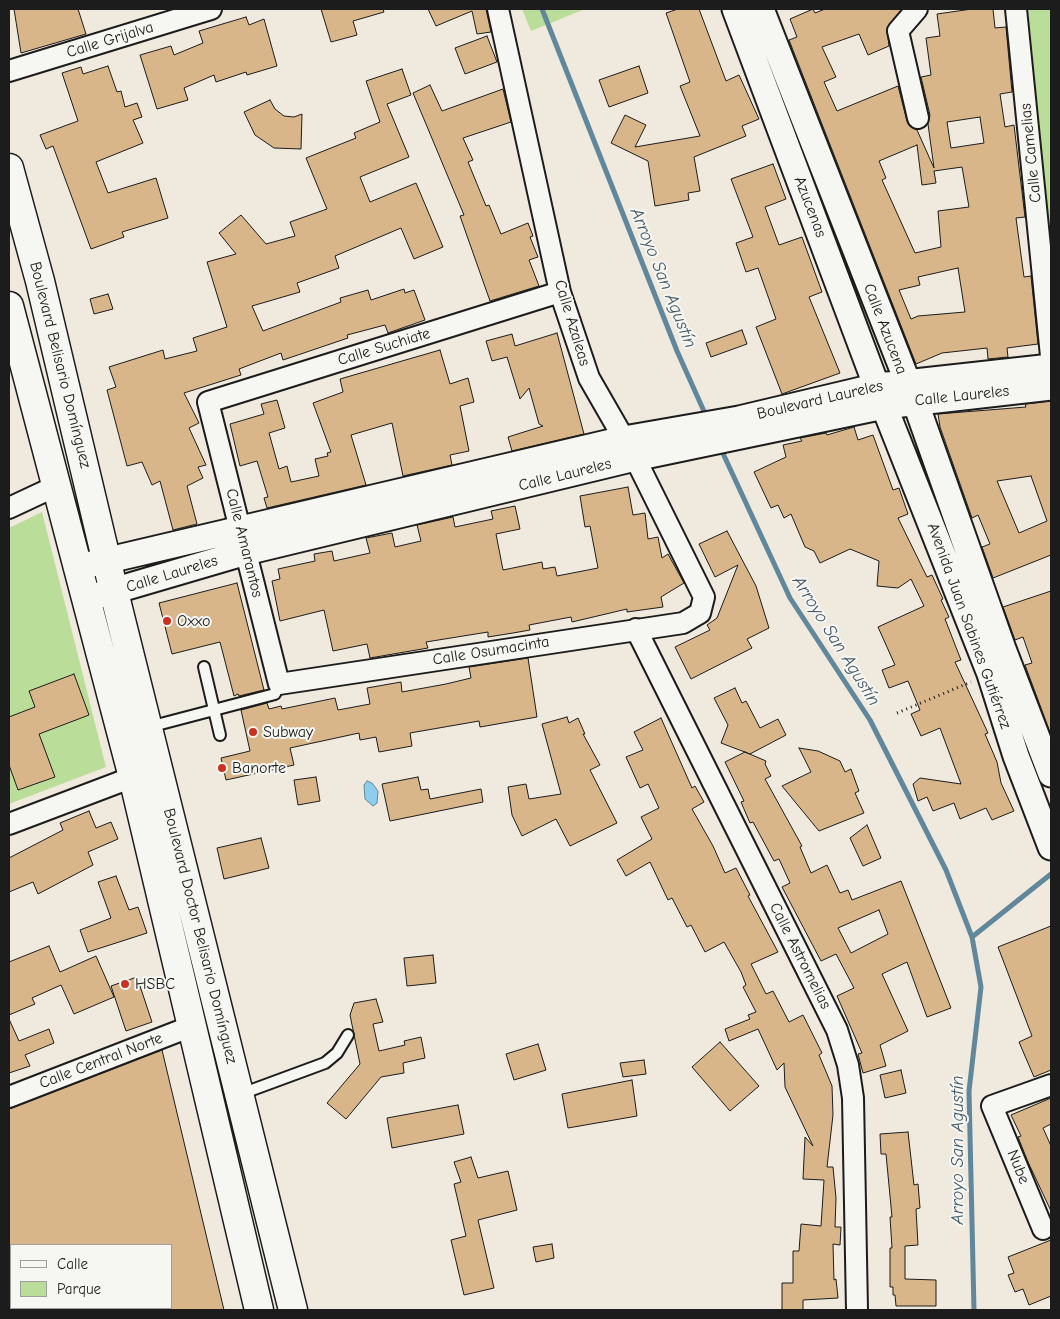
<!DOCTYPE html>
<meta charset="utf-8">
<style>
body{margin:0}
#map{position:relative;width:1060px;height:1319px;overflow:hidden;background:#f0e9dd;font-family:"Comic Neue",sans-serif}
canvas{display:block}
.frame{position:absolute;inset:0;border:10px solid #1c1c1c;pointer-events:none}
.legend{position:absolute;left:10px;top:1244px;width:162px;height:65px;box-sizing:border-box;background:#f6f6f2;border:1px solid #9f9f9c;margin:0;padding:6px 9px;list-style:none;font-size:15px;color:#1c1c1c}
.legend li{display:flex;align-items:center;gap:10px;height:25px}
.legend b{width:25px;border:1px solid #9f9f9c}
</style>
<div id="map">
<canvas width="1060" height="1319"></canvas>
<div class="frame"></div>
<ul class="legend">
<li><b style="height:6px;background:#f6f6f2"></b>Calle</li>
<li><b style="height:14px;background:#bade99"></b>Parque</li>
</ul>
</div>
<script>
const context = document.querySelector('canvas').getContext('2d');
context.lineJoin = 'round';
function paint(path, color) { context.fillStyle = color; context.fill(path, 'evenodd'); }
const poly = rows => new Path2D(rows.map(r => 'M' + r).join(''));
function trace(path, color, width, dash) { context.strokeStyle = color; context.lineWidth = width; context.lineCap = dash ? 'butt' : 'round'; context.setLineDash(dash || []); context.stroke(path); }
function write(font, color, halo, rows, align = 'center') {
  context.font = font + ' "Comic Neue",sans-serif'; context.lineWidth = 4; context.setLineDash([]); context.textBaseline = 'middle'; context.strokeStyle = halo; context.fillStyle = color; for (const [text, x, y, turn = 0] of rows) {
    context.save(); context.translate(x, y); context.rotate((+turn || 0) * Math.PI / 180); context.textAlign = isNaN(turn) ? turn : align; if (halo) context.strokeText(text, 0, 0); context.fillText(text, 0, 0); context.restore();
  }
}
paint(poly([
 [522,9,585,9,531,31],
 [1028,9,1051,9,1051,242],
 [42,512,106,767,9,804,9,528]
]), '#bade99');
const water = poly([
 [367,781,372,783,378,791,377,803,373,806,365,799,364,785,367,781]
]);
paint(water, '#8dceef');
trace(water, '#60879b', 1);
trace(poly([
 [542,9,677,351,707,418],
 [720,447,790,598,870,720,946,870,972,937,981,987,969,1091,974,1310],
 [972,937,1051,874]
]), '#60879b', 5);
const building = poly([
 [14,9,78,9,86,34,21,53,14,9],
 [321,9,383,9,384,12,353,21,357,35,331,42,321,9],
 [428,9,486,9,491,32,477,34,472,11,436,26,428,9],
 [678,9,699,9,726,81,739,75,759,119,742,126,746,136,694,157,700,191,688,193,689,200,655,206,648,161,611,143,625,115,646,125,635,147,700,136,680,86,690,82,666,13,678,9],
 [813,9,815,13,825,9,902,9,887,28,889,46,868,55,859,34,822,47,836,77,824,82,837,111,898,86,907,121,910,126,917,130,934,168,928,124,930,115,921,77,931,75,926,38,940,36,937,14,972,9,993,9,995,28,1006,27,1012,92,1000,94,1005,127,1014,125,1025,217,1016,218,1024,277,1031,276,1038,344,1007,348,1008,357,988,359,987,348,942,353,916,364,789,40,797,37,790,19,813,9],
 [980,117,984,143,951,148,947,122,980,117],
 [917,145,922,185,936,183,934,171,962,167,969,207,938,211,941,247,915,253,882,180,886,178,879,161,917,145],
 [958,268,965,312,918,316,911,319,899,290,920,285,918,277,958,268],
 [246,17,249,25,264,19,277,66,247,75,246,72,216,82,214,75,184,88,188,100,157,109,140,55,171,46,174,55,203,43,199,31,246,17],
 [487,36,497,62,465,74,455,48,487,36],
 [108,66,117,92,121,91,125,107,137,103,142,117,133,120,143,143,96,162,108,193,156,178,168,218,122,232,124,237,91,249,53,146,46,149,40,135,78,121,62,73,81,67,83,74,108,66],
 [639,66,648,93,609,107,599,80,639,66],
 [402,69,411,95,387,104,409,157,360,177,370,202,416,183,443,247,414,259,401,228,335,256,339,268,297,283,300,292,252,306,263,331,341,302,340,298,368,290,371,300,404,289,405,293,414,290,425,320,388,333,385,325,347,335,348,338,283,360,281,353,239,369,241,375,184,393,199,423,189,428,206,465,198,467,203,478,187,486,197,524,173,530,160,481,152,485,142,462,127,466,107,390,116,387,109,367,163,350,165,359,197,351,193,338,227,327,207,262,236,254,219,233,241,215,266,244,295,236,290,222,327,209,306,158,356,138,354,133,380,122,366,81,402,69],
 [430,85,442,111,503,89,511,122,463,138,473,160,468,162,486,206,489,205,501,234,528,223,533,236,530,237,538,257,529,260,539,286,490,301,460,216,464,215,413,93,430,85],
 [270,100,275,109,284,116,294,117,302,114,301,149,274,148,255,135,244,112,270,100],
 [773,164,786,199,765,207,779,245,802,237,822,292,809,297,840,373,782,394,756,327,776,319,758,268,746,272,736,243,753,237,731,179,773,164],
 [108,294,113,309,94,314,90,299,108,294],
 [742,330,747,344,711,357,706,343,742,330],
 [557,333,584,434,512,451,508,437,543,426,539,424,529,388,520,399,507,357,492,361,486,341,512,334,515,346,557,333],
 [440,350,450,384,468,378,474,402,460,406,469,451,450,455,452,465,403,476,392,423,351,435,366,485,267,508,264,498,268,497,257,461,240,466,230,424,264,414,261,404,277,400,285,428,269,433,279,469,287,466,291,482,319,476,315,459,328,456,327,453,331,452,313,403,343,392,340,379,440,350],
 [1051,401,1051,555,993,578,982,547,990,544,978,515,972,518,940,427,938,414,1026,407,1025,404,1051,401],
 [1031,476,1047,521,1019,533,997,481,1031,476],
 [854,427,858,440,873,435,893,490,899,488,908,514,898,518,927,577,932,575,943,599,941,600,949,617,945,619,961,660,955,662,988,733,985,734,997,762,1001,783,1014,811,992,820,986,808,960,819,954,803,933,811,927,797,918,801,913,784,920,778,961,784,940,728,921,736,911,714,920,710,908,681,889,688,882,670,895,665,878,627,924,606,911,579,898,588,877,586,879,561,850,549,820,563,814,551,805,547,791,514,784,518,778,505,771,508,754,472,786,457,783,445,802,441,800,438,826,433,827,435,854,427],
 [628,487,633,515,645,513,648,539,658,537,662,558,668,554,684,583,661,597,663,607,627,612,627,609,572,622,571,617,529,625,530,630,513,633,488,637,488,632,426,642,428,648,370,658,367,644,333,651,324,610,280,621,272,581,280,579,278,569,315,561,314,554,332,551,334,561,370,553,366,538,392,533,395,547,421,541,417,525,453,517,455,527,493,519,491,511,515,506,520,529,496,534,503,570,542,562,543,569,555,567,557,576,598,568,590,526,585,527,580,496,628,487],
 [727,531,756,586,769,628,747,639,752,648,691,679,675,647,710,630,707,625,717,618,738,565,715,577,699,544,727,531],
 [237,583,264,690,239,696,238,694,234,696,220,642,172,654,159,603,237,583],
 [1051,591,1051,735,1025,665,1032,663,1023,637,1015,640,1003,607,1051,591],
 [528,658,537,717,480,727,479,721,410,733,412,746,379,752,376,737,360,740,359,733,290,748,294,765,226,780,221,758,250,751,241,710,267,703,269,709,281,706,282,709,335,698,338,710,370,704,367,688,401,682,402,692,446,684,471,678,469,667,528,658],
 [74,674,89,715,39,734,55,777,18,790,9,765,9,717,35,707,29,691,74,674],
 [735,688,742,703,746,701,760,728,778,719,786,735,750,754,721,743,728,725,714,698,735,688],
 [567,717,569,723,578,718,585,734,583,734,600,765,590,770,617,823,570,846,556,819,522,836,512,815,508,787,526,784,529,799,561,794,542,724,567,717],
 [661,718,692,788,695,786,704,802,692,809,713,846,725,873,736,868,750,895,748,896,778,952,751,964,766,994,773,991,789,1022,803,1015,822,1053,819,1055,832,1086,833,1115,827,1167,833,1167,836,1198,835,1227,841,1227,840,1245,833,1244,834,1280,836,1279,838,1298,803,1300,803,1310,782,1310,782,1283,793,1283,793,1251,799,1251,801,1224,821,1226,824,1180,803,1179,805,1137,813,1146,785,1087,784,1063,777,1070,758,1029,729,1041,725,1029,750,1019,748,1015,756,1012,743,987,746,985,741,972,724,942,705,952,691,925,687,927,672,898,668,900,650,862,626,876,617,860,652,839,641,817,659,808,648,784,640,788,626,757,643,750,634,732,661,718],
 [799,748,818,751,840,761,845,772,851,769,859,791,855,793,864,813,819,831,782,786,811,772,799,748],
 [745,752,766,761,765,764,771,776,765,779,802,846,800,847,811,873,827,865,840,893,848,890,852,900,901,881,951,1008,927,1017,907,962,882,974,908,1031,880,1045,886,1066,863,1073,858,1054,862,1053,837,996,854,988,836,954,821,961,782,887,790,883,779,859,774,861,753,822,750,823,741,802,744,801,725,762,745,752],
 [879,910,888,934,851,953,838,928,879,910],
 [316,777,320,801,298,805,294,780,316,777],
 [418,777,421,790,428,789,430,799,481,789,483,802,390,821,382,784,418,777],
 [89,811,96,828,111,822,118,839,88,852,93,865,38,894,33,882,9,892,9,858,63,830,60,823,89,811],
 [867,825,881,858,863,866,850,838,867,825],
 [261,838,269,868,224,879,217,848,261,838],
 [116,876,129,910,138,907,147,933,88,952,80,930,111,918,98,882,116,876],
 [1051,926,1051,1070,1034,1077,1019,1042,1032,1036,998,947,1051,926],
 [49,946,60,972,96,956,114,997,74,1014,61,985,32,998,35,1004,9,1015,9,962,49,946],
 [433,955,436,983,407,986,404,958,433,955],
 [137,977,152,1022,126,1031,111,986,137,977],
 [376,999,383,1022,373,1024,379,1051,405,1045,404,1041,421,1037,425,1058,403,1063,404,1073,381,1077,346,1119,327,1103,360,1064,350,1015,354,1003,376,999],
 [9,1019,19,1041,49,1029,54,1043,25,1055,30,1066,9,1073,9,1019],
 [720,1042,759,1086,730,1111,692,1067,720,1042],
 [538,1044,546,1070,514,1080,506,1054,538,1044],
 [162,1050,224,1310,171,1310,171,1245,9,1245,9,1109,162,1050],
 [644,1060,646,1074,623,1077,620,1063,644,1060],
 [901,1070,906,1093,885,1098,880,1075,901,1070],
 [632,1080,637,1116,568,1128,562,1094,632,1080],
 [1051,1098,1051,1124,1043,1128,1051,1146,1051,1211,1028,1162,1018,1137,1021,1136,1011,1115,1051,1098],
 [458,1105,464,1134,392,1148,387,1118,458,1105],
 [908,1132,914,1185,918,1184,920,1208,916,1209,918,1245,905,1246,905,1279,936,1280,936,1306,896,1306,895,1295,893,1295,893,1287,890,1287,890,1248,892,1248,890,1217,892,1217,886,1154,881,1154,880,1134,908,1132],
 [471,1157,478,1178,508,1171,517,1210,478,1220,494,1288,464,1295,451,1240,466,1236,454,1184,461,1182,454,1162,471,1157],
 [1051,1240,1051,1296,1029,1305,1023,1289,1015,1292,1008,1275,1014,1273,1008,1257,1051,1240],
 [552,1244,554,1258,536,1262,533,1247,552,1244]
]);
paint(building, '#d8b68a');
trace(building, '#1c1c1c', 1);
const service = poly([
 [204,667,220,735],
 [149,727,275,694,279,684],
 [241,1094,325,1063,337,1053,348,1035]
]);
const minor = poly([
 [498,9,560,292,589,378,635,458,704,597,700,613,683,623,279,684,208,402,560,292],
 [917,9,898,31,918,118],
 [1016,9,1051,356],
 [9,71,211,9],
 [9,508,56,486],
 [636,629,837,1030,848,1065,853,1098,857,1310],
 [9,824,133,777],
 [9,1097,192,1026],
 [1043,1229,992,1106,1051,1085]
]);
const tertiary = poly([
 [735,9,884,406,990,674,1016,756,1051,847],
 [761,9,915,401,1003,649,1051,774],
 [79,567,624,439,739,419,878,386,1051,367],
 [96,596,246,552,635,458,884,406,1051,387]
]);
const primary = poly([
 [9,168,40,281,114,592,293,1310],
 [9,306,133,777,259,1310]
]);
trace(service, '#1c1c1c', 14);
trace(minor, '#1c1c1c', 24);
trace(tertiary, '#1c1c1c', 29);
trace(primary, '#1c1c1c', 31);
trace(poly([
 [897,713,971,682]
]), '#1c1c1c', 3, [1, 4]);
trace(service, '#f6f6f2', 10);
trace(minor, '#f6f6f2', 20);
trace(tertiary, '#f6f6f2', 25);
trace(primary, '#f6f6f2', 28);
for (const [x, y, r, color] of [
 [167,621,5,"#c8321e"],
 [253,732,5,"#c8321e"],
 [222,768,5,"#c8321e"],
 [125,984,5,"#c8321e"]
]) { const dot = new Path2D(); dot.arc(x, y, r, 0, 2 * Math.PI); context.fillStyle = color; context.fill(dot); trace(dot, '#f6f6f2', 2); }
write('16px', '#1c1c1c', '#f6f6f2', [
 ["Calle Grijalva",110,40,-17],
 ["Calle Camelias",1031,153,-96],
 ["Azucenas",810,207,69],
 ["Calle Azaleas",572,323,73],
 ["Calle Azucena",885,329,69],
 ["Calle Suchiate",384,347,-17],
 ["Boulevard Belisario Domínguez",60,365,76],
 ["Calle Laureles",962,396,-6],
 ["Boulevard Laureles",820,400,-13],
 ["Calle Laureles",565,475,-14],
 ["Calle Amarantos",244,543,76],
 ["Calle Laureles",172,574,-17],
 ["Avenida Juan Sabines Gutiérrez",969,626,70],
 ["Calle Osumacinta",491,651,-9],
 ["Boulevard Doctor Belisario Domínguez",200,936,76],
 ["Calle Astromelias",800,956,63],
 ["Calle Central Norte",101,1061,-21],
 ["Nube",1018,1167,68]
]);
write('16px', '#1c1c1c', '#f6f6f2', [
 ["Oxxo",177,621],
 ["Subway",263,732],
 ["Banorte",232,768],
 ["HSBC",135,984]
], 'left');
write('italic 18px', '#445a66', '#f6f6f2', [
 ["Arroyo San Agustín",663,278,68],
 ["Arroyo San Agustín",836,641,58],
 ["Arroyo San Agustín",958,1150,-90]
]);
</script>
